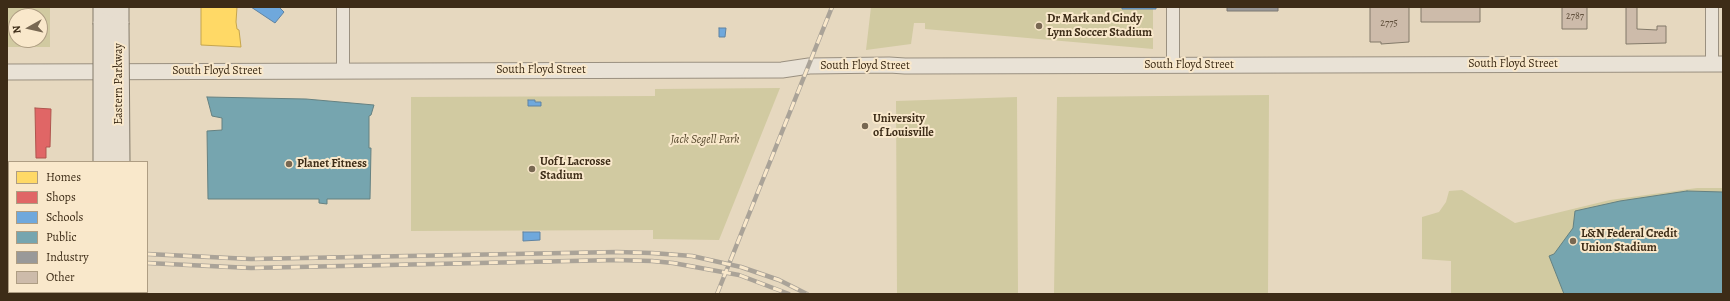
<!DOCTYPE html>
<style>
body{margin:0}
#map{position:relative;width:1730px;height:301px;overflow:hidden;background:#e6d8bf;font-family:Alegreya,serif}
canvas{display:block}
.frame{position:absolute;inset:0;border:8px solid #3d2c17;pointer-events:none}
.legend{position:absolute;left:8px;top:161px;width:140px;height:132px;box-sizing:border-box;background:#f9e8cb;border:1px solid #ae9d83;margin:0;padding:5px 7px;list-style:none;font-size:12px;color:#3d2c17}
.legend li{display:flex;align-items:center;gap:8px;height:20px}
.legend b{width:20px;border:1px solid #ae9d83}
.north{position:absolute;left:8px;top:8px;width:40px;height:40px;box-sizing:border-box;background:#f9e8cb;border:1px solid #ae9d83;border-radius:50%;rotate:262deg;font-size:11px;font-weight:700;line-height:16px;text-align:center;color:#3d2c17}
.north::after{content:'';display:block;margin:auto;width:14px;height:18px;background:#786852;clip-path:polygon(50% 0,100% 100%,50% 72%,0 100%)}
</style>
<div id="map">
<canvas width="1730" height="301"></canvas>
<div class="frame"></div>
<ul class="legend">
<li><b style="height:11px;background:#ffd966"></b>Homes</li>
<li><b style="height:11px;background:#e06666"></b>Shops</li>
<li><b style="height:11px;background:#6fa8dc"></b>Schools</li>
<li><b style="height:11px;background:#76a5af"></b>Public</li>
<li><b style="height:11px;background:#999"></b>Industry</li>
<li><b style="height:11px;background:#cdbbaa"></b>Other</li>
</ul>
<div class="north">N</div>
</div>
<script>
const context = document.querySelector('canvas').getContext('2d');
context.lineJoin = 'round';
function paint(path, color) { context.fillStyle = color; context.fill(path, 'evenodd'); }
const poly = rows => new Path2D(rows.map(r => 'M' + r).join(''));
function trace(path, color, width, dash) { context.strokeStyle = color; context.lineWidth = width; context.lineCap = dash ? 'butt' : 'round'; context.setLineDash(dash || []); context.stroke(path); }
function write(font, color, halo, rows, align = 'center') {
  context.font = font + ' Alegreya,serif'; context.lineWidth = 4; context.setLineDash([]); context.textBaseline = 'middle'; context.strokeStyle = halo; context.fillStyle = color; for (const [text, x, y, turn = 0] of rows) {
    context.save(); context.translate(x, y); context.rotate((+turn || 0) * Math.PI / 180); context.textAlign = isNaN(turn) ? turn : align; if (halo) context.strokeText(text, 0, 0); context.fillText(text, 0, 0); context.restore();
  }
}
paint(poly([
 [7,7,50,7,50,47,7,47],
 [16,16,40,16,40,40,16,40],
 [871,7,1153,7,1153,49,925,29,925,23,914,23,911,44,866,50],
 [780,88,719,240,653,239,653,230,411,231,411,97,655,96,655,89],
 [1269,95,1268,294,1054,294,1057,97],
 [1017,97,1018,294,897,294,896,101],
 [1697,188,1723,188,1723,294,1451,294,1451,261,1422,259,1422,217,1439,212,1446,202,1449,191,1462,190,1515,223,1610,200]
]), '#d1caa1');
const homes = poly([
 [201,7,237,7,236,22,237,29,239,30,241,47,201,45,201,7]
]);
paint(homes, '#ffd966');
trace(homes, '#c5a54e', 1);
const shops = poly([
 [35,108,51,109,50,147,46,147,46,158,36,158,35,108]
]);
paint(shops, '#e06666');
trace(shops, '#af554e', 1);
const schools = poly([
 [251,7,279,7,284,12,275,23,251,7],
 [1122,7,1156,7,1156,9,1122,9,1122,7],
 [719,28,726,28,725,37,719,37,719,28],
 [528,100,535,100,535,102,541,102,541,106,528,106,528,100],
 [523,232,540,232,540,240,523,241,523,232],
 [7,278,9,278,9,292,91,292,91,294,7,294,7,278]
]);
paint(schools, '#6fa8dc');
trace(schools, '#6083a1', 1);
const public = poly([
 [207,97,306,99,374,105,371,115,369,116,369,148,371,148,370,199,327,199,327,204,319,203,319,199,208,199,207,131,222,130,222,118,212,116,207,97],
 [1687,191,1723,192,1723,294,1564,294,1549,256,1554,254,1573,228,1575,211,1620,201,1687,191]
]);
paint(public, '#76a5af');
trace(public, '#658181', 1);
const industry = poly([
 [1227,7,1278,7,1278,11,1227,11,1227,7]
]);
paint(industry, '#999');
trace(industry, '#7d7872', 1);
const building = poly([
 [1370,7,1409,7,1409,42,1381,44,1381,42,1370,42,1370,7],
 [1421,7,1480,7,1480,22,1421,22,1421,7],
 [1562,7,1587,7,1587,29,1562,29,1562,7],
 [1626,7,1637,7,1637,29,1657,30,1657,26,1666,26,1666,43,1626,44,1626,7]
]);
paint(building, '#cdbbaa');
trace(building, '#827969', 1);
const minor = poly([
 [343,7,343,71],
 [1173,7,1173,65],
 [1712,64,1712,7]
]);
const tertiary = poly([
 [7,72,782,70,809,66,889,65,905,66,1723,64]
]);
const primary = poly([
 [103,7,103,23],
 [119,23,119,7],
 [104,292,104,294],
 [121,292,121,294]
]);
trace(minor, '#9a9080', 14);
trace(tertiary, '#9a9080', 17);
trace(primary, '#827969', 21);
trace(minor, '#e9e2d6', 12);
trace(tertiary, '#e9e2d6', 15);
trace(primary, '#e6ddcf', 19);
const rail = poly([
 [7,249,9,249],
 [147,254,251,259,617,252,652,253,692,256,741,267,779,280,807,294],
 [7,257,9,257],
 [147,263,251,268,616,260,652,261,673,263,739,275,789,294],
 [717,294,832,7]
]);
trace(rail, '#aaa398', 4.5);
trace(rail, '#f9e8cb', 3, [9]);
const primaryBridge = poly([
 [103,23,103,162],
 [119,23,120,162]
]);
trace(primaryBridge, '#827969', 21, []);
trace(primaryBridge, '#e6ddcf', 19);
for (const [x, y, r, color] of [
 [1039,26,4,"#786852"],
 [865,126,4,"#786852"],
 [289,164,4,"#786852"],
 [532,169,4,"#786852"],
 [1573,241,4,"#786852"]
]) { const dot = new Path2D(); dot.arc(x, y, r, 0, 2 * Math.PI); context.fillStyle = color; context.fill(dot); trace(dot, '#f9e8cb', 1.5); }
write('10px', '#61503c', null, [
 ["2787",1575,17],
 ["2775",1389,24]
]);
write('bold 12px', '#3d2c17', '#f9e8cb', [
 ["Dr Mark and Cindy",1047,19],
 ["Lynn Soccer Stadium",1047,33],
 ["University",873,119],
 ["of Louisville",873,133],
 ["UofL Lacrosse",540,162],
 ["Stadium",540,176],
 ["Planet Fitness",297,164],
 ["L&N Federal Credit",1581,234],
 ["Union Stadium",1581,248]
], 'left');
write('12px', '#3d2c17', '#f9e8cb', [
 ["South Floyd Street",1513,64],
 ["South Floyd Street",1189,65],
 ["South Floyd Street",865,66],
 ["South Floyd Street",541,70],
 ["South Floyd Street",217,71],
 ["Eastern Parkway",119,84,-90]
]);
write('italic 12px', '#57492e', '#f9e8cb', [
 ["Jack Segell Park",705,140]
]);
</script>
